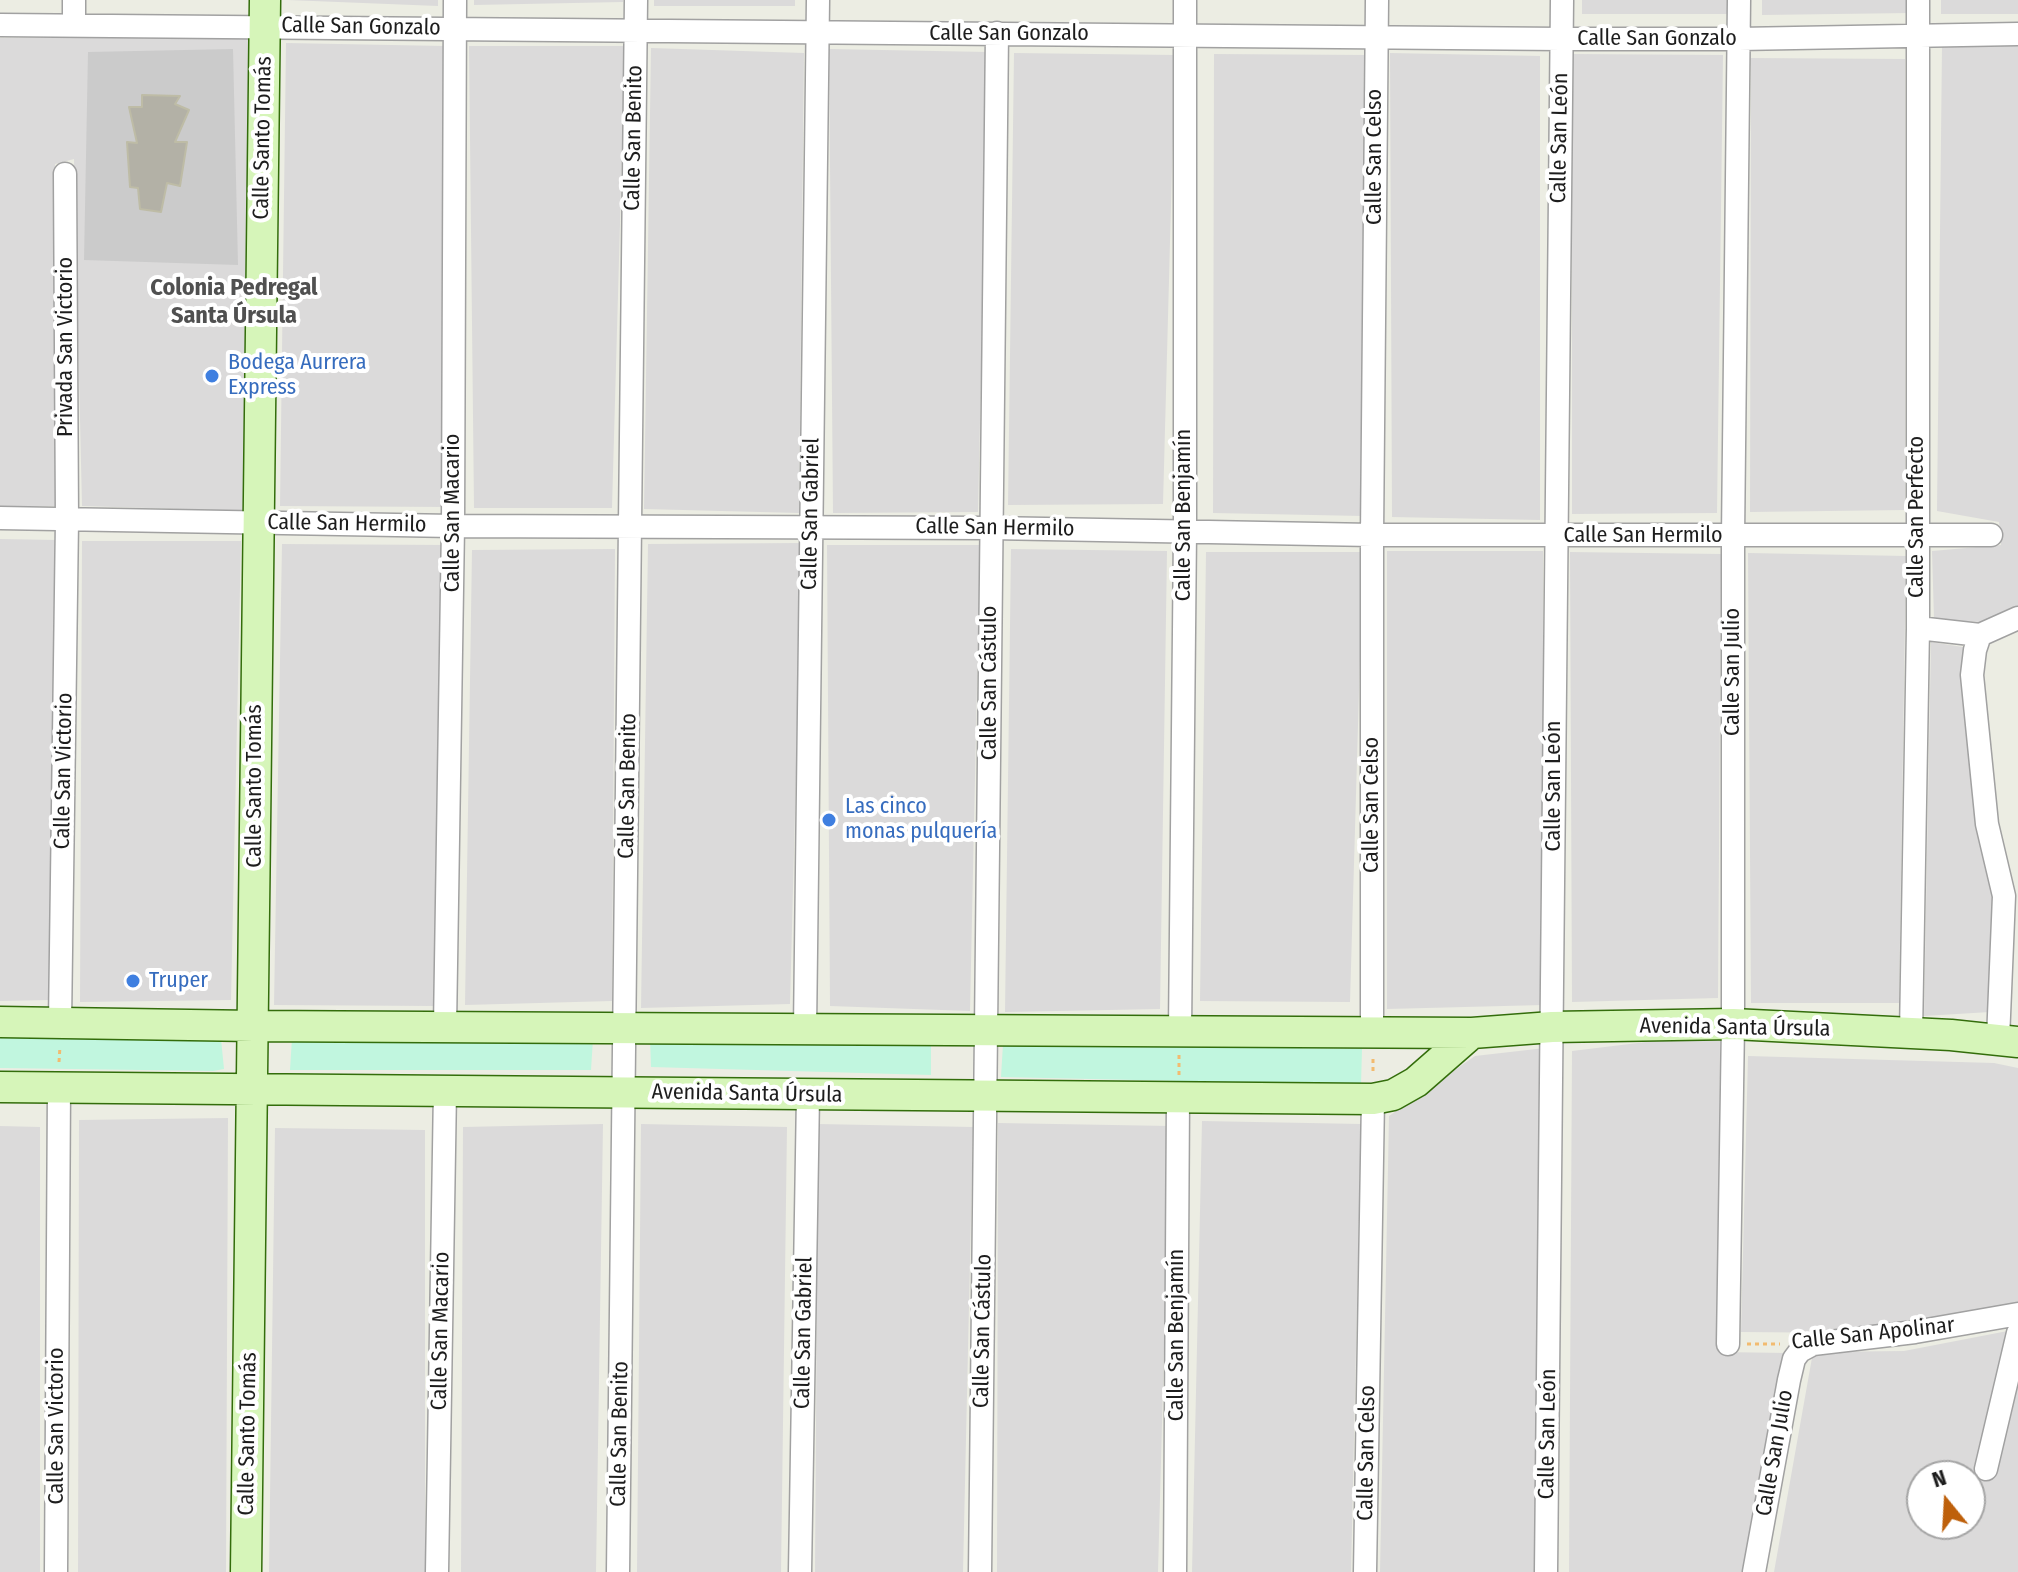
<!DOCTYPE html>
<meta charset="utf-8">
<style>
body{margin:0}
#map{position:relative;width:2018px;height:1572px;overflow:hidden;background:#ecede3;font-family:"Fira Sans Condensed",sans-serif}
canvas{display:block}
.north{position:absolute;left:1906px;top:1460px;width:80px;height:80px;box-sizing:border-box;background:#fff;border:2px solid #a5a5a5;border-radius:50%;rotate:342deg;font-size:22px;font-weight:700;line-height:32px;text-align:center;color:#1d1d1d}
.north::after{content:'';display:block;margin:auto;width:28px;height:36px;background:#be600b;clip-path:polygon(50% 0,100% 100%,50% 72%,0 100%)}
</style>
<div id="map">
<canvas width="2018" height="1572"></canvas>
<div class="north">N</div>
</div>
<script>
const context = document.querySelector('canvas').getContext('2d');
context.lineJoin = 'round';
function paint(path, color) { context.fillStyle = color; context.fill(path, 'evenodd'); }
const poly = rows => new Path2D(rows.map(r => 'M' + r).join(''));
function trace(path, color, width, dash) { context.strokeStyle = color; context.lineWidth = width; context.lineCap = dash ? 'butt' : 'round'; context.setLineDash(dash || []); context.stroke(path); }
function write(font, color, halo, rows, align = 'center') {
  context.font = font + ' "Fira Sans Condensed",sans-serif'; context.lineWidth = 8; context.setLineDash([]); context.textBaseline = 'middle'; context.strokeStyle = halo; context.fillStyle = color; for (const [text, x, y, turn = 0] of rows) {
    context.save(); context.translate(x, y); context.rotate((+turn || 0) * Math.PI / 180); context.textAlign = isNaN(turn) ? turn : align; if (halo) context.strokeText(text, 0, 0); context.fillText(text, 0, 0); context.restore();
  }
}
paint(poly([
 [288,0,438,0,438,6],
 [474,0,623,0,623,2,474,5],
 [654,0,795,0,795,6,654,6],
 [1582,0,1727,0,1727,14,1582,14],
 [1762,0,1910,0,1910,13,1762,15],
 [1941,0,2018,0,2018,14,1941,14],
 [258,36,247,511,82,506,74,159,55,164,55,506,0,507,0,38],
 [286,43,444,46,446,507,280,506],
 [2018,44,2018,609,1979,622,1934,619,1932,551,2001,545,1999,522,1937,511,1942,45],
 [469,46,625,46,612,508,474,508],
 [651,48,804,53,799,513,644,509],
 [829,49,988,52,978,512,833,513],
 [1014,53,1175,55,1163,504,1008,505],
 [1390,53,1540,56,1540,520,1392,517],
 [1214,54,1364,55,1363,516,1213,513],
 [1572,54,1723,55,1717,513,1572,514],
 [1751,58,1905,59,1905,510,1750,512],
 [0,539,58,540,50,1000,0,1001],
 [82,541,241,541,231,1000,80,1002],
 [802,543,790,1004,641,1008,648,544],
 [282,544,446,545,435,1006,274,1005],
 [827,545,980,545,970,1011,830,1006],
 [615,549,612,1001,465,1005,472,550],
 [1011,549,1167,551,1160,1009,1005,1012],
 [1387,551,1543,551,1543,1005,1387,1009],
 [1206,552,1363,552,1350,1002,1200,1001],
 [1570,552,1721,554,1718,998,1572,1002],
 [1748,553,1906,556,1899,1003,1751,1003],
 [1931,642,1969,648,1979,840,2000,899,1990,1012,1924,1016],
 [1720,1033,1719,1352,1788,1353,1755,1572,1569,1572,1572,1051],
 [1545,1048,1540,1572,1380,1572,1389,1116,1475,1056],
 [1748,1056,1994,1063,2018,1068,2018,1306,1855,1333,1741,1332],
 [228,1118,226,1572,78,1572,79,1120],
 [1202,1121,1361,1124,1351,1572,1192,1572],
 [998,1123,1170,1126,1158,1572,997,1572],
 [603,1124,596,1572,461,1572,463,1127],
 [641,1124,787,1127,781,1572,637,1572],
 [818,1124,973,1127,963,1572,815,1572],
 [0,1126,40,1127,40,1572,0,1572],
 [275,1128,425,1130,425,1572,269,1572],
 [2018,1329,2018,1572,1774,1572,1813,1352,1904,1351],
 [1922,1476,1970,1476,1970,1524,1922,1524]
]), '#dbdada');
paint(poly([
 [233,49,238,265,84,260,88,52]
]), '#cbcbcb');
paint(poly([
 [0,1037,221,1039,224,1069,213,1071,0,1068],
 [650,1037,931,1042,931,1075,651,1067],
 [292,1038,593,1039,591,1070,290,1070],
 [1003,1044,1362,1049,1361,1085,1001,1077]
]), '#c1f6df');
const building = poly([
 [142,95,180,96,175,104,189,110,175,142,187,142,180,186,167,183,161,212,140,209,138,188,130,187,127,142,137,143,129,107,142,107,142,95]
]);
paint(building, '#b3b1a6');
trace(building, '#bebca6', 2);
const street = poly([
 [0,25,1561,39,1739,39,2018,34],
 [74,25,74,0],
 [0,518,453,526,991,528,1372,535,1991,535],
 [1918,628,1980,635],
 [1980,635,1975,650,1972,675,1987,824,2004,896,1998,1039],
 [1980,635,2018,618],
 [60,1022,67,520,65,174],
 [445,1026,453,526,455,0],
 [805,1028,818,0],
 [1180,1031,1185,531,1185,0],
 [1372,1031,1372,535,1377,0],
 [1911,1034,1918,628,1918,0],
 [1728,1344,1733,1024,1733,537,1739,0],
 [1986,1469,2018,1333],
 [56,1572,59,1088],
 [437,1572,445,1090],
 [618,1572,636,0],
 [800,1572,808,1095],
 [980,1572,997,33],
 [1175,1572,1178,1099],
 [1365,1572,1373,1099],
 [1546,1572,1562,0],
 [1754,1572,1789,1380,1794,1359,1800,1351,1813,1344,1915,1332,2018,1314]
]);
const secondary = poly([
 [0,1022,253,1026,1472,1033,1552,1027,1733,1024,1951,1035,2018,1042],
 [0,1087,1373,1099,1393,1095,1416,1082,1472,1033],
 [246,1572,265,0]
]);
trace(street, '#a1a1a1', 25);
trace(secondary, '#336d0b', 33);
trace(poly([
 [1373,1059,1373,1075],
 [59,1062,60,1046],
 [1179,1075,1179,1054],
 [1747,1344,1780,1344]
]), '#f2bb70', 3, [4, 4]);
trace(street, '#fff', 22);
trace(secondary, '#d6f5b9', 30);
for (const [x, y, r, color] of [
 [212,376,8,"#3f7fe0"],
 [829,820,8,"#3f7fe0"],
 [133,981,8,"#3f7fe0"]
]) { const dot = new Path2D(); dot.arc(x, y, r, 0, 2 * Math.PI); context.fillStyle = color; context.fill(dot); trace(dot, '#fff', 3); }
write('22px', '#1d1d1d', '#fff', [
 ["Calle San Gonzalo",361,27,1],
 ["Calle San Gonzalo",1009,34],
 ["Calle San Gonzalo",1657,39],
 ["Calle Santo Tomás",263,138,-89],
 ["Calle San Benito",634,138,-89],
 ["Calle San León",1560,138,-89],
 ["Calle San Celso",1375,157,-90],
 ["Privada San Victorio",66,347,-90],
 ["Calle San Macario",453,513,-90],
 ["Calle San Gabriel",811,514,-89],
 ["Calle San Benjamín",1184,515,-90],
 ["Calle San Perfecto",1917,517,-90],
 ["Calle San Hermilo",347,524,1],
 ["Calle San Hermilo",995,528,1],
 ["Calle San Hermilo",1643,536],
 ["Calle San Julio",1733,672,-90],
 ["Calle San Cástulo",990,683,-90],
 ["Calle San Victorio",64,771,-89],
 ["Calle Santo Tomás",255,786,-90],
 ["Calle San Benito",628,786,-89],
 ["Calle San León",1554,786,-90],
 ["Calle San Celso",1372,805,-90],
 ["Avenida Santa Úrsula",1735,1028,1],
 ["Avenida Santa Úrsula",747,1094,1],
 ["Calle San Macario",441,1331,-89],
 ["Calle San Cástulo",983,1331,-89],
 ["Calle San Gabriel",804,1333,-89],
 ["Calle San Apolinar",1873,1334,-6],
 ["Calle San Benjamín",1177,1335,-90],
 ["Calle San Victorio",57,1426,-90],
 ["Calle Santo Tomás",248,1434,-89],
 ["Calle San Benito",620,1434,-89],
 ["Calle San León",1548,1434,-89],
 ["Calle San Celso",1367,1453,-89],
 ["Calle San Julio",1775,1453,-80]
]);
write('22px', '#366cbe', '#fff', [
 ["Bodega Aurrera",228,363],
 ["Express",228,388],
 ["Las cinco",845,807],
 ["monas pulquería",845,832],
 ["Truper",149,981]
], 'left');
write('bold 24px', '#505050', '#fff', [
 ["Colonia Pedregal",234,288],
 ["Santa Úrsula",234,316]
]);
</script>
